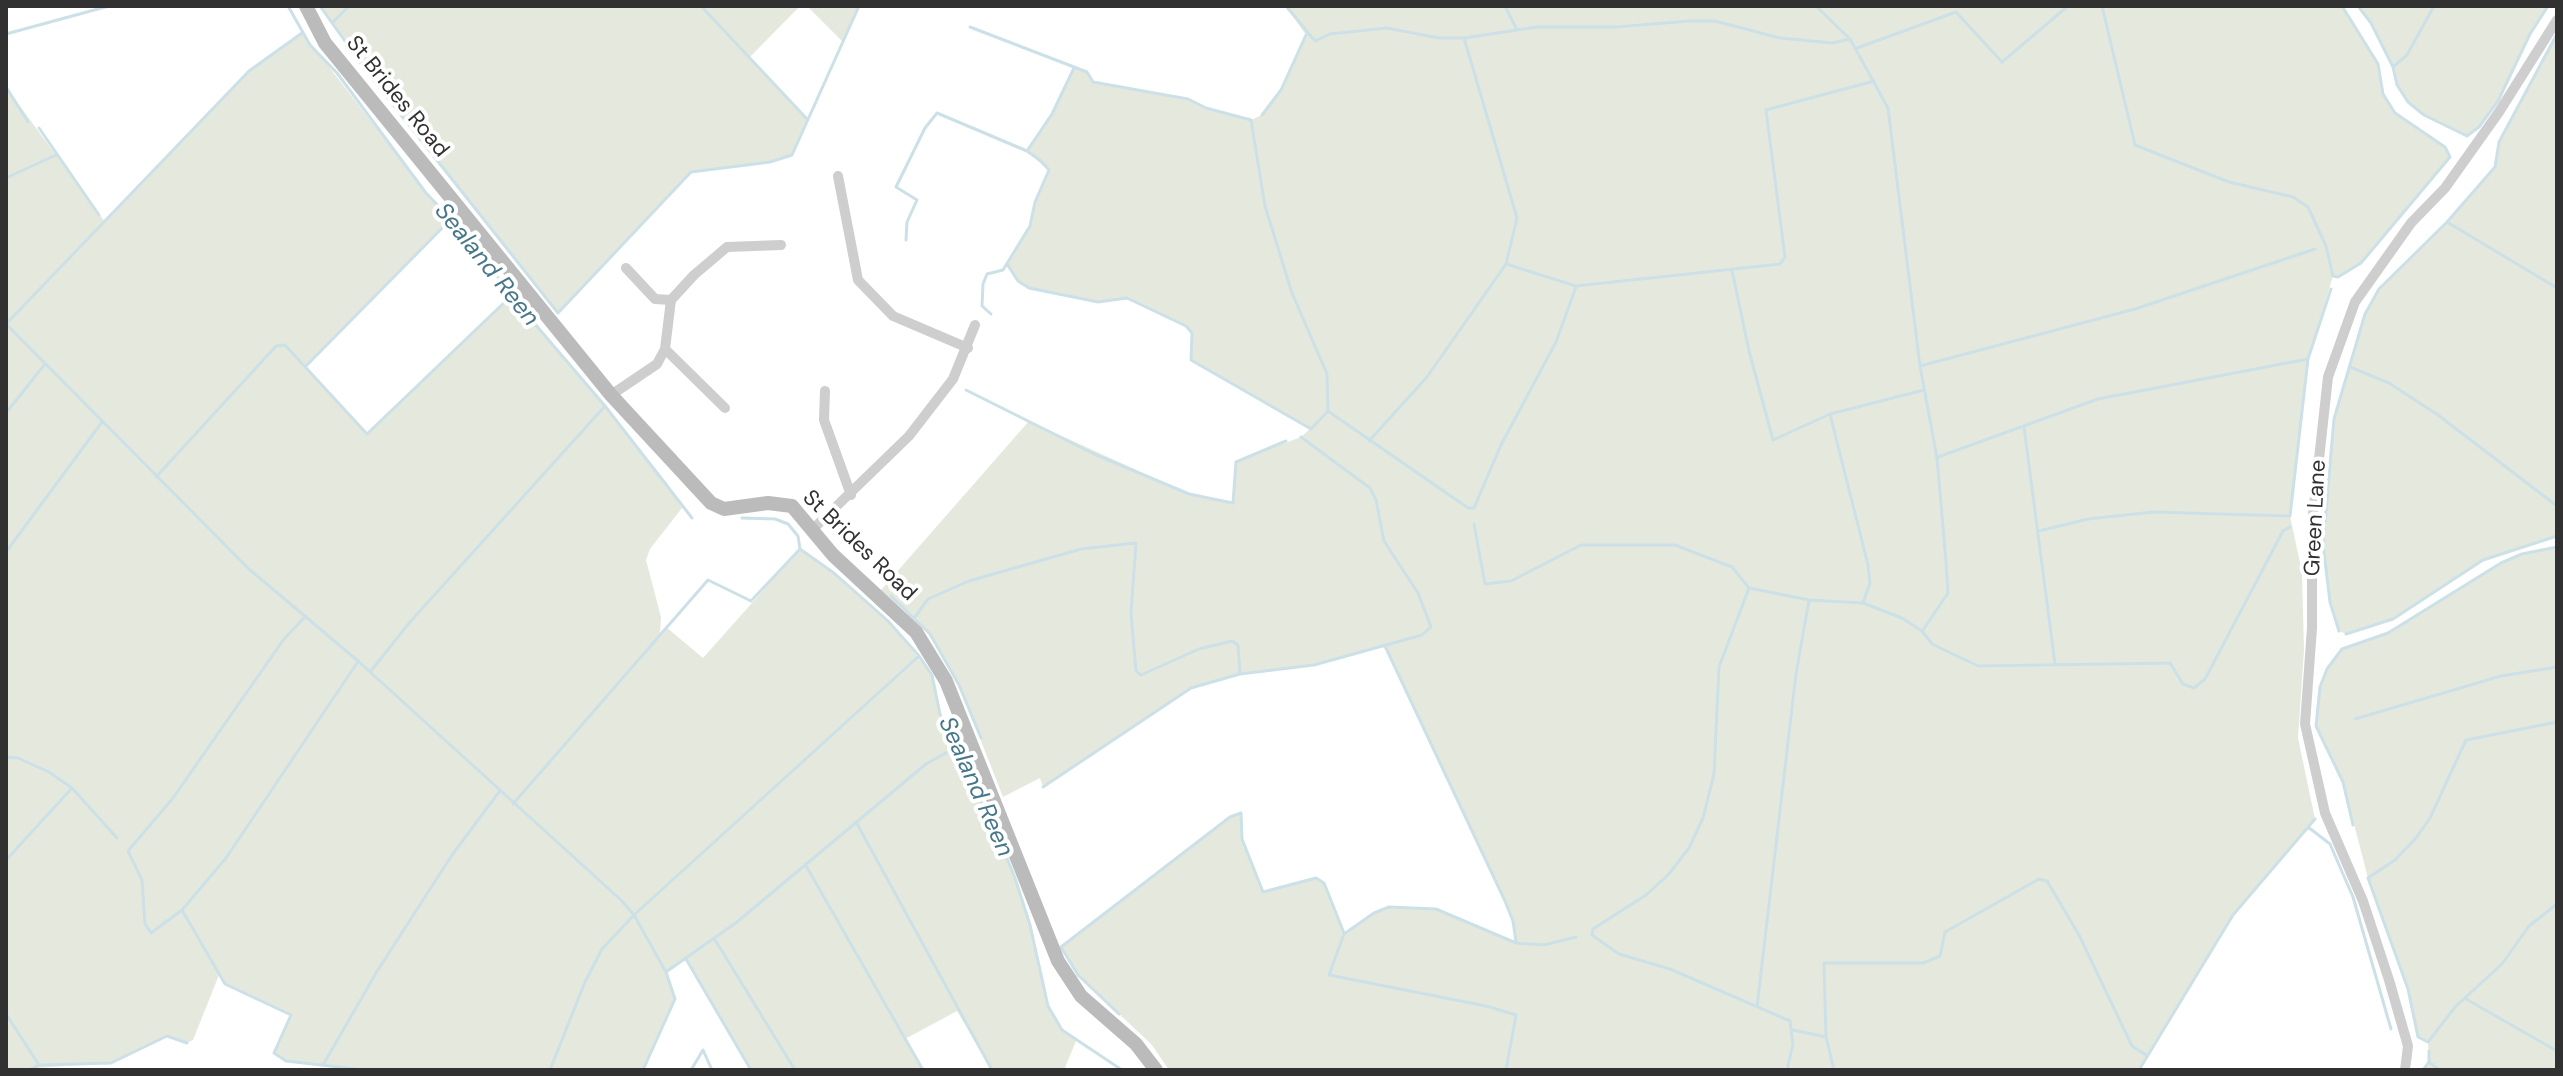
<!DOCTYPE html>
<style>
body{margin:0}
#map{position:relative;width:2563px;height:1076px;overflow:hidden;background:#fff;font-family:"DM Sans",sans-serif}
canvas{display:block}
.frame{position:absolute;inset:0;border:8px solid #313131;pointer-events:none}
</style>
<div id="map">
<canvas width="2563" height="1076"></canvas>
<div class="frame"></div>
</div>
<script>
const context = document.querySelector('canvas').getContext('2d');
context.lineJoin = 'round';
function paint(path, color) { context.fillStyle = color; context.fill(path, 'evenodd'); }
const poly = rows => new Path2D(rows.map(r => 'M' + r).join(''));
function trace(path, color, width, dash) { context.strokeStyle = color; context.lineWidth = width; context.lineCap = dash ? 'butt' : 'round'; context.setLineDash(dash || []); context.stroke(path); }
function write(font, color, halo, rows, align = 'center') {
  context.font = font + ' "DM Sans",sans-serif'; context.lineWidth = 8; context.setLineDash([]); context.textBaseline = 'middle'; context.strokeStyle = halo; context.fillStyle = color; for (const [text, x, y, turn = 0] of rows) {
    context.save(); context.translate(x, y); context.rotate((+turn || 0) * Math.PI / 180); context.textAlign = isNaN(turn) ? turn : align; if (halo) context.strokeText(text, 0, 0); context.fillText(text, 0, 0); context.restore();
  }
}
paint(poly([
 [320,6,800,6,750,57,807,119,792,155,770,162,691,172,558,313,367,72],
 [807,6,859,6,842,41],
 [1286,6,2342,6,2378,64,2383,94,2395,113,2445,147,2450,157,2361,263,2346,274,2333,276,2308,359,2290,516,2302,572,2304,650,2298,738,2315,819,2233,915,2139,1070,1169,1070,1152,1045,1078,975,1061,947,1230,817,1241,813,1242,839,1263,891,1316,878,1324,883,1344,934,1374,913,1389,907,1436,909,1516,943,1513,921,1505,901,1385,646,1314,665,1240,674,1191,688,1043,787,1040,778,1003,797,959,685,930,634,881,590,1029,421,1189,494,1233,503,1236,462,1301,437,1310,429,1191,360,1192,333,1186,326,1127,298,1098,302,1029,288,1018,281,1007,264,1030,226,1035,202,1049,171,1027,151,1052,114,1074,68,1087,72,1093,82,1188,99,1206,108,1251,120,1262,115,1281,90,1306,35],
 [2358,6,2548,6,2530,34,2498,101,2479,127,2467,136,2424,115,2408,102,2397,85,2393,67,2371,23],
 [303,33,426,193,452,218,305,368,367,434,511,296,605,406,667,483,682,508,650,549,646,560,661,617,660,633,666,627,703,658,800,549,834,573,888,621,932,675,940,714,966,778,990,816,1015,878,1030,925,1048,1006,1062,1030,1076,1041,1064,1070,992,1070,957,1011,905,1039,923,1070,751,1070,685,958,666,972,675,999,643,1070,365,1070,286,1061,274,1053,291,1015,225,984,219,975,193,1040,187,1043,166,1036,111,1063,6,1070,6,87,105,222,249,71],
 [2557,34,2557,536,2484,560,2393,619,2346,634,2339,631,2330,602,2323,544,2334,419,2365,314,2379,289,2447,222,2495,167,2499,142],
 [2557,547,2557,1070,2423,1070,2429,1062,2428,1042,2418,1037,2408,989,2368,878,2343,782,2316,726,2320,687,2327,669,2342,649,2388,633,2501,563,2522,554]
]), '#e5e9dd');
trace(poly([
 [288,6,310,45,337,73,426,193,474,243,511,296,605,406,692,518],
 [320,6,367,72,558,313,691,172,770,162,792,155,859,6],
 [701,6,807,119],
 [1286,6,1315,41,1330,34,1387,28,1439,38,1464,38,1537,27,1616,27,1689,21,1715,21,1780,38,1832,43,1850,39],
 [1505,6,1517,30],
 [1816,6,1850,39,1888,108,1920,366,1937,458,1946,562,1948,593,1923,630],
 [2102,6,2135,145,2229,182,2293,197,2308,207,2326,246,2333,276,2338,277,2361,263,2450,157,2445,147,2395,113,2383,94,2378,64,2342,6],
 [2358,6,2371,23,2393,67,2397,85,2408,102,2424,115,2467,136,2479,127,2498,101,2530,34,2548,6],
 [332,23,349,6],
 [970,27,1087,72,1093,82,1188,99,1206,108,1251,120,1265,206,1292,293,1327,374,1328,411,1311,429,1191,360,1192,333,1186,326,1127,298,1098,302,1029,288,1018,281,1007,264],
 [6,34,109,6],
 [1857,48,1956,12,2002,62,2068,6],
 [2393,67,2407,55,2434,6],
 [6,87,28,122],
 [1262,115,1281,90,1306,35],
 [39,128,99,215],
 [1027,151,1052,114,1074,68],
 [6,178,56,155],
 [2447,222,2557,288],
 [906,240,907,222,917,200,896,187,925,128,937,113,1027,151,1041,161,1049,170,1035,202,1030,226,1003,270,987,274,983,284,982,306,991,314],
 [1506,264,1576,286,1780,264,1785,257,1766,110,1874,81],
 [1732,270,1749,351,1773,440,1830,414,1924,390],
 [6,324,249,569,358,661,621,900,634,915,666,972,675,999,643,1070],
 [6,324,249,71,302,33],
 [306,366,452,218],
 [1920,366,2135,309,2315,249],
 [2350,367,2389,383,2438,415,2557,506],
 [966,390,1094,454,1189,494,1218,500,1233,503,1236,462,1286,441],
 [1328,411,1468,508,1474,508,1501,445,1556,342,1576,287],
 [6,413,45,364],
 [1830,414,1868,565,1870,583,1863,603],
 [2024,427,2055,664],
 [1369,441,1427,377,1506,264,1517,218,1464,38],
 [1938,457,2098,399,2308,359],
 [156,477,276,346,285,345,367,434,511,296],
 [742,518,775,519,788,524,798,536,800,549,834,573,888,621,919,656,932,675,940,714,966,778,990,816,1015,878,1030,925,1048,1006,1062,1030,1122,1070],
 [1474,524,1485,584,1511,581,1581,545,1675,545,1732,567,1749,588,1809,600,1863,603,1902,618,1922,631,1932,644,1978,666,2170,663,2183,684,2194,688,2205,679,2283,531,2290,527],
 [2039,531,2088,519,2153,512,2290,516,2308,359,2331,289],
 [6,552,102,422],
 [1749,588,1719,667,1714,774,1703,818,1689,848,1668,875,1646,895,1593,929,1592,935,1619,954,1670,969,1790,1021,1793,1044,1787,1070],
 [891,596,930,634,959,685,981,738],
 [306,616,284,639,173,798,128,851,142,880,145,924,151,933,182,910,226,858,357,663],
 [915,617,928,599,969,581,1081,549,1136,543,1131,613,1136,671,1141,675,1199,649,1232,641,1238,645,1240,674],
 [2339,631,2330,602,2323,544,2334,419,2365,314,2379,289,2447,222,2495,167,2499,142,2557,34],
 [2346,634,2393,619,2483,560,2557,536],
 [1385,646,1505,901,1513,921,1516,942],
 [370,672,410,622,605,406],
 [2355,719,2501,676,2557,667],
 [2557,722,2466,740,2430,818,2416,838,2395,860,2368,878,2408,989,2418,1037,2428,1042,2456,1006,2502,964,2529,926,2557,904],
 [6,757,18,758,49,772,72,788,117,838],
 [1043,787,1191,688,1240,674,1314,665,1422,635,1431,627,1418,593,1384,541,1376,500,1370,488,1301,437],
 [513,804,708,580,751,601,800,549],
 [856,822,992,1070],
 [2353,825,2343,782,2316,726,2320,687,2327,669,2342,649,2388,633,2501,563,2522,554,2557,547],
 [2308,827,2330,844,2353,897,2391,1029],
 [6,860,72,788],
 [805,864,923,1070],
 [182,910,225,984,291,1015,274,1053,286,1061,365,1070],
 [714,938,795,1070],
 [686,959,751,1070],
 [666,972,737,922,926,764,953,749],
 [2466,999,2557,1051],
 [1757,1007,1796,674,1809,600],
 [6,1014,39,1065],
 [1119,1014,1078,975,1061,947,1230,817,1241,813,1242,839,1263,892,1316,878,1324,883,1344,933],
 [1793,1030,1826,1037],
 [2429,1062,2439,1070],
 [323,1065,376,973,452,855,499,792],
 [29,1070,39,1065,111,1063,167,1036,187,1043],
 [550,1070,585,982,602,949,634,915,919,656],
 [691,1070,703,1050,712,1070],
 [1506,1070,1516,1015,1486,1006,1329,975,1344,934,1374,913,1389,907,1436,909,1516,943,1544,945,1576,937],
 [1834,1070,1826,1037,1824,963,1923,963,1940,956,1945,932,2039,879,2047,881,2079,935,2132,1046,2146,1055],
 [2139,1070,2233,915,2315,819],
 [2423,1070,2429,1062,2429,1051]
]), '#cce0e7', 3);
trace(poly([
 [838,176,858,280,893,316,968,348],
 [626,268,655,299,671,300],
 [665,349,725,408],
 [825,391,824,420,851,495],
 [611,395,657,364,665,349,671,300,694,275,727,247,781,245],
 [814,528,909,436,953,379,975,325],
 [2405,1070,2408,1046,2389,980,2363,901,2325,813,2305,724,2312,628,2312,523,2328,377,2355,302,2411,223,2445,188,2499,112,2557,20]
]), '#cecece', 10);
trace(poly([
 [306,6,325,43,611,395,711,503,724,509,768,503,792,506,833,555,916,632,946,681,1058,961,1081,996,1136,1044,1156,1070]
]), '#bbb', 14);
write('22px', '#313131', '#fff', [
 ["St Brides Road",397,97,51],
 ["Green Lane",2316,518,-87],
 ["St Brides Road",859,546,44]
]);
write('italic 24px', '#47778a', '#fff', [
 ["Sealand Reen",486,265,51],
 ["Sealand Reen",975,787,66]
]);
</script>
